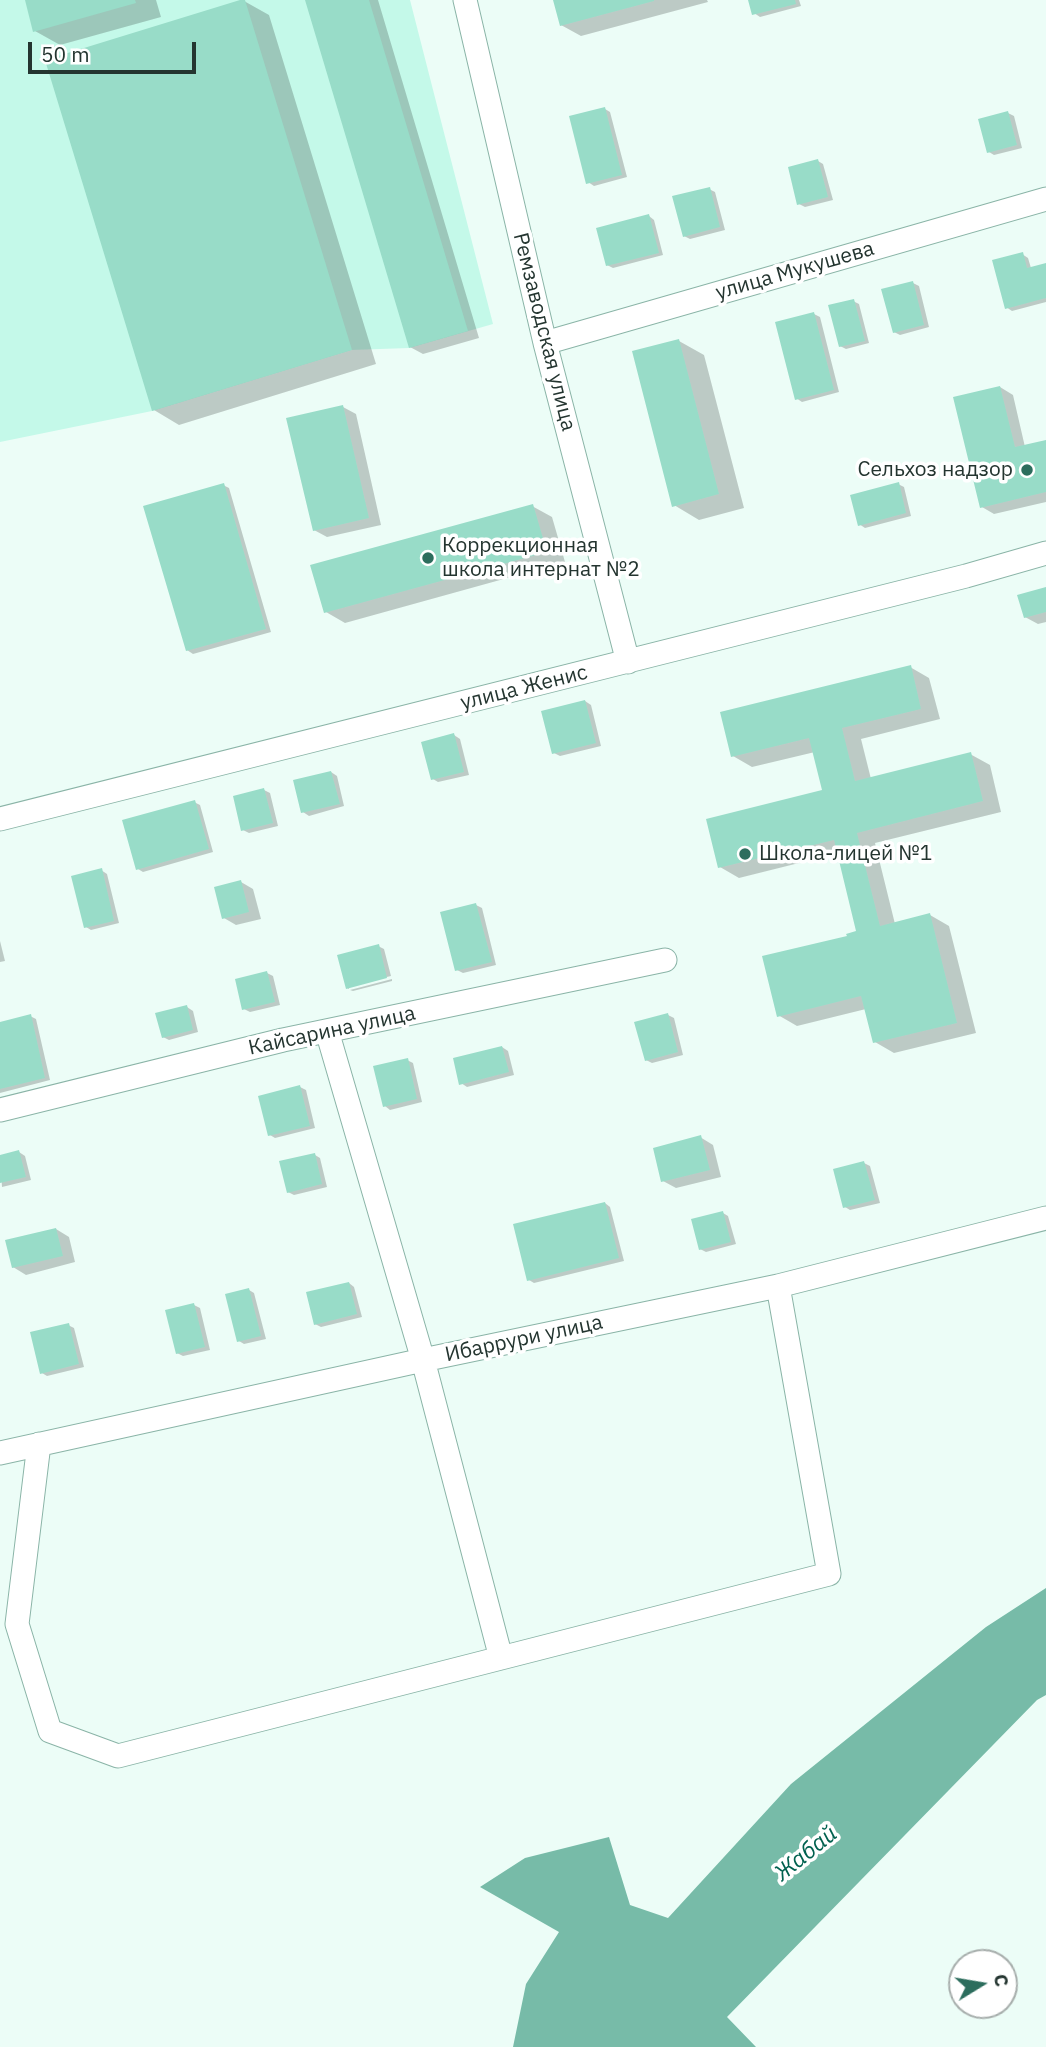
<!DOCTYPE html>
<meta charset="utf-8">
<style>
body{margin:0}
#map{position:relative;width:1046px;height:2047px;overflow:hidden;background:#ecfdf7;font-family:"IBM Plex Sans",sans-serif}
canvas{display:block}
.north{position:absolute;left:948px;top:1949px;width:70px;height:70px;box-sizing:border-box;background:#fff;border:2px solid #a7aeac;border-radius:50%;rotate:79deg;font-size:19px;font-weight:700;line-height:28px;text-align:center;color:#243530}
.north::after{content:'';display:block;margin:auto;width:24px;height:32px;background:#2c6d5d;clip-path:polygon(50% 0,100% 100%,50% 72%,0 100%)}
.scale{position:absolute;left:28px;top:42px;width:168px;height:32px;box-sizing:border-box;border:4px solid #243530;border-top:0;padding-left:9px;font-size:21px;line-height:24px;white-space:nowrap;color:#243530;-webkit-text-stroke:5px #fff;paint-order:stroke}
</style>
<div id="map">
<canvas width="1046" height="2047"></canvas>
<div class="north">С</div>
<div class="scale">50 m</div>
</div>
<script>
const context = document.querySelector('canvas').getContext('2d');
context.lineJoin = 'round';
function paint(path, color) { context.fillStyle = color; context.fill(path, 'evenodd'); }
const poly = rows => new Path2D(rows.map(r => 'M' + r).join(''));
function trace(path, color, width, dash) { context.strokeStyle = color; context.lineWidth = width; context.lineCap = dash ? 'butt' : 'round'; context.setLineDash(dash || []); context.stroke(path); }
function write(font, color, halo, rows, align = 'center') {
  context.font = font + ' "IBM Plex Sans",sans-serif'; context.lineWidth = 7; context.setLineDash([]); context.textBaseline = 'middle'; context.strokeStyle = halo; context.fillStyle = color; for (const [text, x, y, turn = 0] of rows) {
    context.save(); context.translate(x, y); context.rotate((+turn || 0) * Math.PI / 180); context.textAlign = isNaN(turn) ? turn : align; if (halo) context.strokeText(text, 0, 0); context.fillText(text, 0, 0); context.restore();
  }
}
paint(poly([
 [0,0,410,0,493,324,409,348,351,350,152,411,0,442]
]), '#c4f9e9');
paint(poly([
 [1046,1588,1046,1695,1037,1700,727,2017,756,2047,513,2047,526,1984,559,1932,480,1887,525,1858,609,1837,630,1905,668,1918,791,1784,986,1627]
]), '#77bba8');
paint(poly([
 [26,0,156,0,161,17,60,45,35,31],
 [312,0,378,0,479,338,423,354,410,347],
 [555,0,707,0,708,2,581,36,561,25],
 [750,0,799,0,801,6,760,17,754,13],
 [244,1,269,15,376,364,179,425,154,410],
 [605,109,610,112,627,177,594,186,588,182],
 [1008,113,1014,116,1022,148,994,155,989,152],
 [818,161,823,164,833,200,805,207,799,204],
 [709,189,715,192,725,230,690,239,684,236],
 [649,216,654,220,663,255,613,268,607,265],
 [1022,254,1028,258,1031,268,1046,265,1046,302,1012,311,1006,307],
 [913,283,919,286,929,327,900,335,894,332],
 [853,301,859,304,869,343,846,349,840,346],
 [814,314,820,317,839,392,802,402,796,398],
 [679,341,704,355,744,508,699,520,674,505],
 [1000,387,1013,395,1025,447,1046,442,1046,502,994,514,982,507],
 [343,407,356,414,381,525,327,537,314,530],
 [898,484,904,487,911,516,865,528,859,524],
 [223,485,229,488,271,632,193,654,187,650],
 [532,506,552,517,565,562,345,623,326,612],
 [1046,589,1046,622,1038,624,1025,617],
 [910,667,929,678,940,719,861,739,871,779,970,754,990,765,1001,812,875,843,895,924,930,915,949,926,976,1033,894,1053,875,1042,866,1009,797,1026,778,1015,849,937,859,932,839,853,739,878,720,867,824,791,815,752,752,767,733,756],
 [585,701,591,705,601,746,560,756,554,753],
 [454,735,460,739,469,775,438,782,433,779],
 [331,772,337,776,344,806,309,816,303,812],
 [264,790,270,793,278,826,249,833,243,830],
 [194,802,200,805,213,852,143,872,138,869],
 [101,870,107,874,119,923,91,930,86,927],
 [241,882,253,889,261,919,236,925,224,918],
 [476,905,482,908,496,965,463,973,457,970],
 [0,941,5,961,0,962],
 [378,946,384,949,391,976,349,986,349,989,347,988],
 [267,973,273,976,280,1005,250,1012,244,1009],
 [392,979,392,981,353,991,350,990],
 [187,1007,193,1011,198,1032,169,1040,163,1037],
 [668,1015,674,1018,683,1055,652,1063,646,1060],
 [30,1016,36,1019,50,1080,0,1093,0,1024],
 [502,1047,508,1051,514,1075,467,1087,461,1083],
 [407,1060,413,1063,422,1102,390,1110,385,1106],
 [300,1087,306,1090,315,1128,275,1138,270,1135],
 [700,1137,713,1145,721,1177,676,1188,663,1181],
 [19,1152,25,1156,31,1180,2,1187,0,1157],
 [315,1155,320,1158,327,1187,294,1195,288,1192],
 [864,1163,870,1166,880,1203,850,1210,845,1207],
 [605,1203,610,1207,624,1261,534,1283,529,1280],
 [723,1213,728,1216,736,1244,706,1252,700,1249],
 [56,1229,69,1237,75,1262,26,1275,13,1267],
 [349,1283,354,1287,362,1317,321,1327,315,1324],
 [249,1290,254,1293,266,1339,244,1344,239,1341],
 [194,1305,200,1308,210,1350,183,1356,177,1353],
 [68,1325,74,1328,84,1367,47,1376,42,1373]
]), '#0003');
paint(poly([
 [25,0,135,0,136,3,33,32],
 [240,0,245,0,352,350,152,411,45,60],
 [305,0,369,0,468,331,409,348],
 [553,0,654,0,654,1,560,26],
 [748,0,795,0,796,4,752,15],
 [605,107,622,175,586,184,569,116],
 [1008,111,1017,145,987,153,978,119],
 [818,159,828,197,797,205,788,167],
 [710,187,720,227,683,237,672,196],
 [649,214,659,253,606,266,596,228],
 [1023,252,1027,268,1046,263,1046,298,1005,309,992,260],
 [913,281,924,325,893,333,881,289],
 [854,299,865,341,839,347,828,305],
 [814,312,834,390,795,400,775,322],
 [679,339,719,494,672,507,632,351],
 [1000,386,1015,447,1046,440,1046,492,980,508,953,397],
 [343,405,369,518,313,531,286,418],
 [899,482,906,513,858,526,850,495],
 [224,483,266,629,186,651,143,506],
 [533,504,547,552,324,613,310,565],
 [1046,587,1046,612,1024,618,1017,595],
 [911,665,921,709,842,728,855,781,971,752,983,801,857,833,880,926,930,913,957,1023,873,1043,861,996,777,1017,762,956,847,936,846,934,856,931,834,840,718,868,706,819,822,790,809,738,731,757,720,712],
 [585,700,596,743,552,754,541,711],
 [454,733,464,772,431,780,421,742],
 [331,771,340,804,301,813,293,780],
 [264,788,273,823,241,831,233,796],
 [195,800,209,849,136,870,122,820],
 [102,868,114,921,84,928,71,876],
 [241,880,249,912,222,919,214,887],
 [476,903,492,962,455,971,440,912],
 [379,944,387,978,346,989,337,955],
 [267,971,275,1002,242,1010,235,979],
 [187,1005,193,1030,162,1038,155,1013],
 [668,1013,678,1052,645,1061,634,1022],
 [31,1014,45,1078,0,1089,0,1022],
 [502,1046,509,1072,459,1085,453,1058],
 [408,1058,417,1099,383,1107,373,1066],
 [300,1085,310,1126,268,1136,258,1096],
 [701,1135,710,1170,661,1182,653,1148],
 [19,1150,26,1177,0,1183,0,1155],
 [315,1153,322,1184,287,1193,279,1161],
 [864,1161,875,1200,843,1208,833,1169],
 [605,1202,619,1258,527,1281,513,1224],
 [723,1211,731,1242,699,1250,691,1219],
 [56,1228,63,1256,12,1268,5,1240],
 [349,1282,357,1314,314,1325,306,1292],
 [249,1288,261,1336,237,1342,225,1294],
 [194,1303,205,1347,176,1354,165,1310],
 [69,1323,79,1364,40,1374,30,1332]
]), '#98dcc8');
const minor = poly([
 [465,0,545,343,628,662],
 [545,343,1046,199],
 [0,819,966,576,1046,553],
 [0,1110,283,1040,665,960],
 [39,1444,17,1624,50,1731,118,1756,501,1658,423,1360,327,1031],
 [0,1453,423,1360,778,1286,1046,1218],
 [501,1658,829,1574,778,1286]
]);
trace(minor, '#8ab4a7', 25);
trace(minor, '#fff', 23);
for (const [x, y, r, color] of [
 [1027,470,7,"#2c6d5d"],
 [428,558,7,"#2c6d5d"],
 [745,854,7,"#2c6d5d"]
]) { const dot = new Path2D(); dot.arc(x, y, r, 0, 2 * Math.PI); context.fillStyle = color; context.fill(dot); trace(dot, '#fff', 2.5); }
write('21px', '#243530', '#fff', [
 ["улица Мукушева",795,271,-16],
 ["Ремзаводская улица",544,332,76],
 ["улица Женис",524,688,-14],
 ["Кайсарина улица",332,1031,-12],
 ["Ибаррури улица",524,1339,-12]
]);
write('21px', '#243530', '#fff', [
 ["Сельхоз надзор",1013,470,"right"],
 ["Коррекционная",442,546],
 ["школа интернат №2",442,570],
 ["Школа-лицей №1",759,854]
], 'left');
write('italic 23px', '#00614f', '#fff', [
 ["Жабай",806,1854,-39]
]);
</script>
